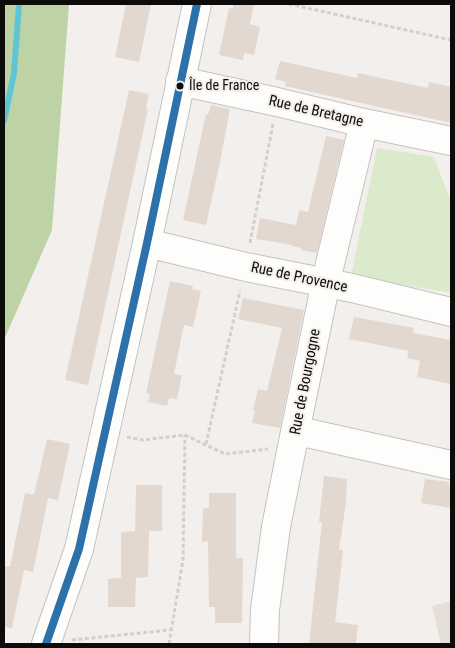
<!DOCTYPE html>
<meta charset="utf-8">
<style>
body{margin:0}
#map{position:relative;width:455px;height:648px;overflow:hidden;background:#f2efed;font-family:"Roboto Condensed",sans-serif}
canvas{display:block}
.frame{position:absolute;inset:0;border:5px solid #0e0c0b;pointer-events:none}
</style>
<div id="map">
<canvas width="455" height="648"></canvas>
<div class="frame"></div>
</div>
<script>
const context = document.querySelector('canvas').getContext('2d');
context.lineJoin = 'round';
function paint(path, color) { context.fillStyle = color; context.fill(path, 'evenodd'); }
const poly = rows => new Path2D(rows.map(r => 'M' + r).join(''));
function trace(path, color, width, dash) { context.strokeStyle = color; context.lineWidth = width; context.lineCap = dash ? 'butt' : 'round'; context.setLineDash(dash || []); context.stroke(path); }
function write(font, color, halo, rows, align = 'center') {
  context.font = font + ' "Roboto Condensed",sans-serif'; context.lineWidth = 4; context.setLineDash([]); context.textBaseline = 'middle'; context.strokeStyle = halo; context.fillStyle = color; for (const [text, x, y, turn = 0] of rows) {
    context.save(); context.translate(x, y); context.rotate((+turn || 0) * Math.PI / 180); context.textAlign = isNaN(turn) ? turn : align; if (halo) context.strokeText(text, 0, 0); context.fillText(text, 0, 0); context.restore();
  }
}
paint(poly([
 [451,601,451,644,441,644,432,606]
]), '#e6ded8');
paint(poly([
 [377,148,434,157,451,202,451,293,351,276]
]), '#dbeaca');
paint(poly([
 [4,4,69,4,52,230,4,340]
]), '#bdd2a5');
trace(poly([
 [4,121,14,73,19,4]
]), '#5fc5d5', 6);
paint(poly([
 [126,4,151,4,139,62,115,57],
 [234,4,254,4,250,24,260,27,254,55,244,53,243,60,219,55,229,8,233,9],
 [280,61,357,78,358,73,428,88,429,82,451,87,451,123,285,86,286,82,275,79],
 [129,90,149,94,146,109,148,109,88,385,65,380],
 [211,105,230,109,220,162,206,225,183,220,206,114,208,115],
 [326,136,344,140,317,253,301,250,301,248,292,246,292,245,256,239,260,218,296,225,299,210,308,212],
 [170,281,193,286,192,289,201,291,193,327,184,325,174,374,182,375,177,399,169,398,167,406,148,402,150,394,146,393],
 [243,298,304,310,280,428,252,423,255,411,253,410,258,389,267,391,282,328,238,319],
 [354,317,414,328,413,333,451,340,451,384,417,377,420,361,407,358,409,351,349,339],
 [47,439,70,444,58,500,34,495],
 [324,476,347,479,346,502,339,550,343,550,335,622,358,625,356,644,309,644,322,522,319,522],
 [425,479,449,482,449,486,451,486,451,508,421,503],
 [136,485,162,485,162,531,149,531,148,577,136,578,135,607,108,607,108,579,121,578,121,532,135,531],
 [25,493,48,498,33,572,24,570,12,628,4,627,4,566,10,567],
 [209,493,236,493,236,558,243,558,242,623,215,623,215,607,209,607,208,541,202,542,203,508,209,508]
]), '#e2d8d0');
const minor = poly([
 [180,81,277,102,364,123,451,141],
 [147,243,246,267,352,288,451,312],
 [296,427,307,433,451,465],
 [46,644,79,549,147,243,197,4],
 [264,644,265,610,276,527,296,427,328,272,364,123]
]);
trace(minor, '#c5c3c2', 30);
trace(poly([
 [289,4,451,40],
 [250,243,273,124],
 [127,437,143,440,185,435,225,454,268,449],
 [206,444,240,291],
 [72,640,170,630],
 [169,644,183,560,185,435]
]), '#d0d0cf', 3, [4, 2.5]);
trace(minor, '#fdfdfc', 28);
trace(poly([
 [46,644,79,549,147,243,197,4]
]), '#2d71aa', 8);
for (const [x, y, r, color] of [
 [180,86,4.5,"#0e0c0b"]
]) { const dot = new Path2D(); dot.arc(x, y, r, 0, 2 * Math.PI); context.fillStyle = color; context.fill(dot); trace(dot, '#f4efeb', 2); }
write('14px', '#0e0c0b', '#f4efeb', [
 ["Île de France",189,86]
], 'left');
write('15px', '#0e0c0b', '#f4efeb', [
 ["Rue de Bretagne",316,112,13],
 ["Rue de Provence",299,278,12],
 ["Rue de Bourgogne",306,382,-79]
]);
</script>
